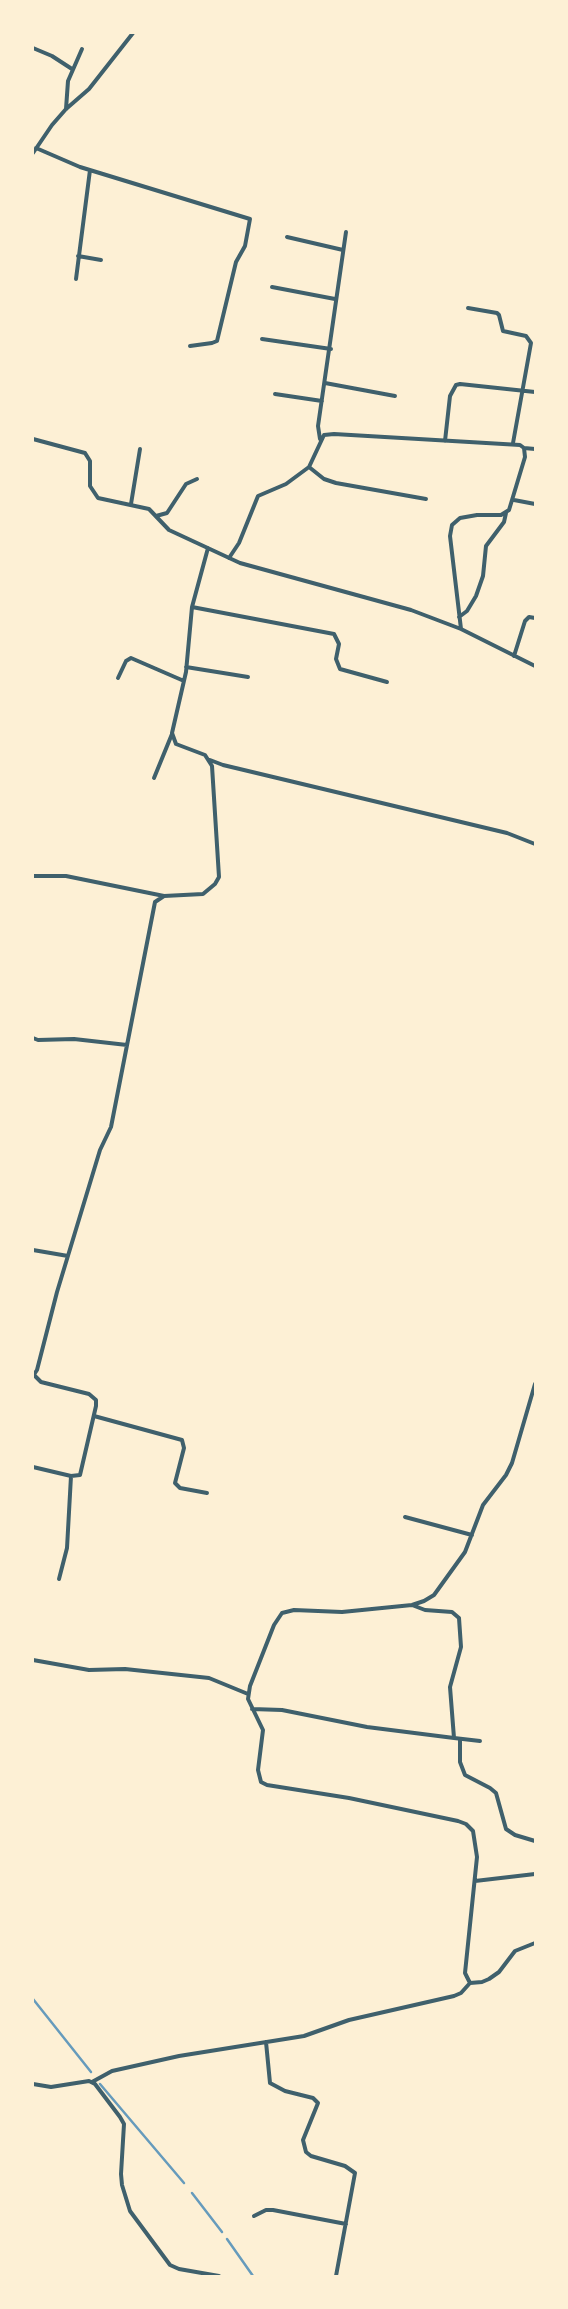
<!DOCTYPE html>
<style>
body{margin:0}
#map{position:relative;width:568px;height:2309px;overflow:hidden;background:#fdf0d5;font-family:"Playfair Display",serif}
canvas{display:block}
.frame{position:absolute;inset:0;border:34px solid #fdf0d5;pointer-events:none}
</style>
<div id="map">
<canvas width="568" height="2309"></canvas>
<div class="frame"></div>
</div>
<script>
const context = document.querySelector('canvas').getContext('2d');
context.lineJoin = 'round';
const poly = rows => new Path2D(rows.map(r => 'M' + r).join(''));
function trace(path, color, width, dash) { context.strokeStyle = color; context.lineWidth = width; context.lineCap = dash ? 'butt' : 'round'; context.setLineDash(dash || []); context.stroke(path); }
trace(poly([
 [33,1999,91,2072],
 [100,2084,184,2183],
 [192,2193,222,2232],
 [227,2239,253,2276]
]), '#669bbc', 2.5);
trace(poly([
 [33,48,52,56,72,69],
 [66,109,68,81,82,49],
 [36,148,80,167,250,219,245,246,236,262,217,341,212,343,190,346],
 [33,153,52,125,66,109,89,89,133,33],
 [287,237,343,250],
 [78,256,101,260],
 [76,279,90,170],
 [272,287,335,299],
 [468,308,497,313,499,315,503,331,526,336,531,343,513,443],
 [262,339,331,349],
 [325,383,395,396],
 [275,394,322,401],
 [33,439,85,453,90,461,90,486,98,498,149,509,169,530,240,563,411,610,461,629,535,666],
 [320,439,318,426,346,232],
 [445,441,450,396,456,385,460,384,535,392],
 [524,448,535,449],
 [309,467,324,479,336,483,426,499],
 [514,500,535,504],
 [131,504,140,449],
 [156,516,167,513,186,484,197,479],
 [229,558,239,543,258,496,286,484,309,467,324,435,334,434,520,445,524,448,525,457,509,510,501,515,477,515,460,518,452,525,450,536,461,629],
 [192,607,334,634,339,644,336,659,340,669,387,682],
 [459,617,467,611,476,596,483,576,486,546,504,522,506,513],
 [514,656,525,621,529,617,535,618],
 [186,667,248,677],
 [118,678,126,661,131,658,184,681],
 [210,760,223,765,507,833,535,844],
 [154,778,172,734],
 [33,876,66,876,164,896],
 [33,1038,38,1040,74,1039,127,1045],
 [33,1250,68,1256],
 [33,1376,37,1370,57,1292,100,1150,111,1127,155,902,164,896,203,894,215,884,219,877,212,766,205,755,176,744,172,733,186,672,192,607,208,548],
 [535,1384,512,1463,506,1475,483,1505,465,1552,434,1595,424,1601,412,1605,342,1612,294,1610,282,1613,274,1625,250,1686,248,1699,263,1730,258,1770,261,1782,267,1785,349,1798,458,1821,466,1824,473,1831,477,1857,465,1973,470,1983,482,1982,489,1979,499,1972,515,1951,535,1943],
 [94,1416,182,1440,184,1448,175,1483,180,1488,207,1493],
 [33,1467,71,1476,80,1475,96,1406,96,1400,89,1394,41,1382,34,1375],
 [405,1517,472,1535],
 [59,1579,67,1548,71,1476],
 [412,1605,425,1610,452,1612,459,1618,461,1647,450,1687,454,1738,480,1741],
 [33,1660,89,1670,125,1669,209,1678,248,1694],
 [252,1709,282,1710,367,1727,454,1738],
 [460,1739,460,1762,465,1775,490,1788,496,1793,506,1829,515,1835,535,1841],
 [475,1881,535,1874],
 [266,2042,270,2083,285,2091,313,2098,318,2103,303,2140,306,2152,311,2156,345,2166,355,2173,336,2276],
 [92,2082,112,2071,179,2056,304,2036,349,2020,454,1996,461,1993,470,1983],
 [33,2084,51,2087,89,2081,95,2084,120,2117,124,2124,121,2174,122,2185,130,2211,170,2265,179,2269,219,2276],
 [254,2216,266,2210,273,2210,346,2224]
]), '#3f606c', 4);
</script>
